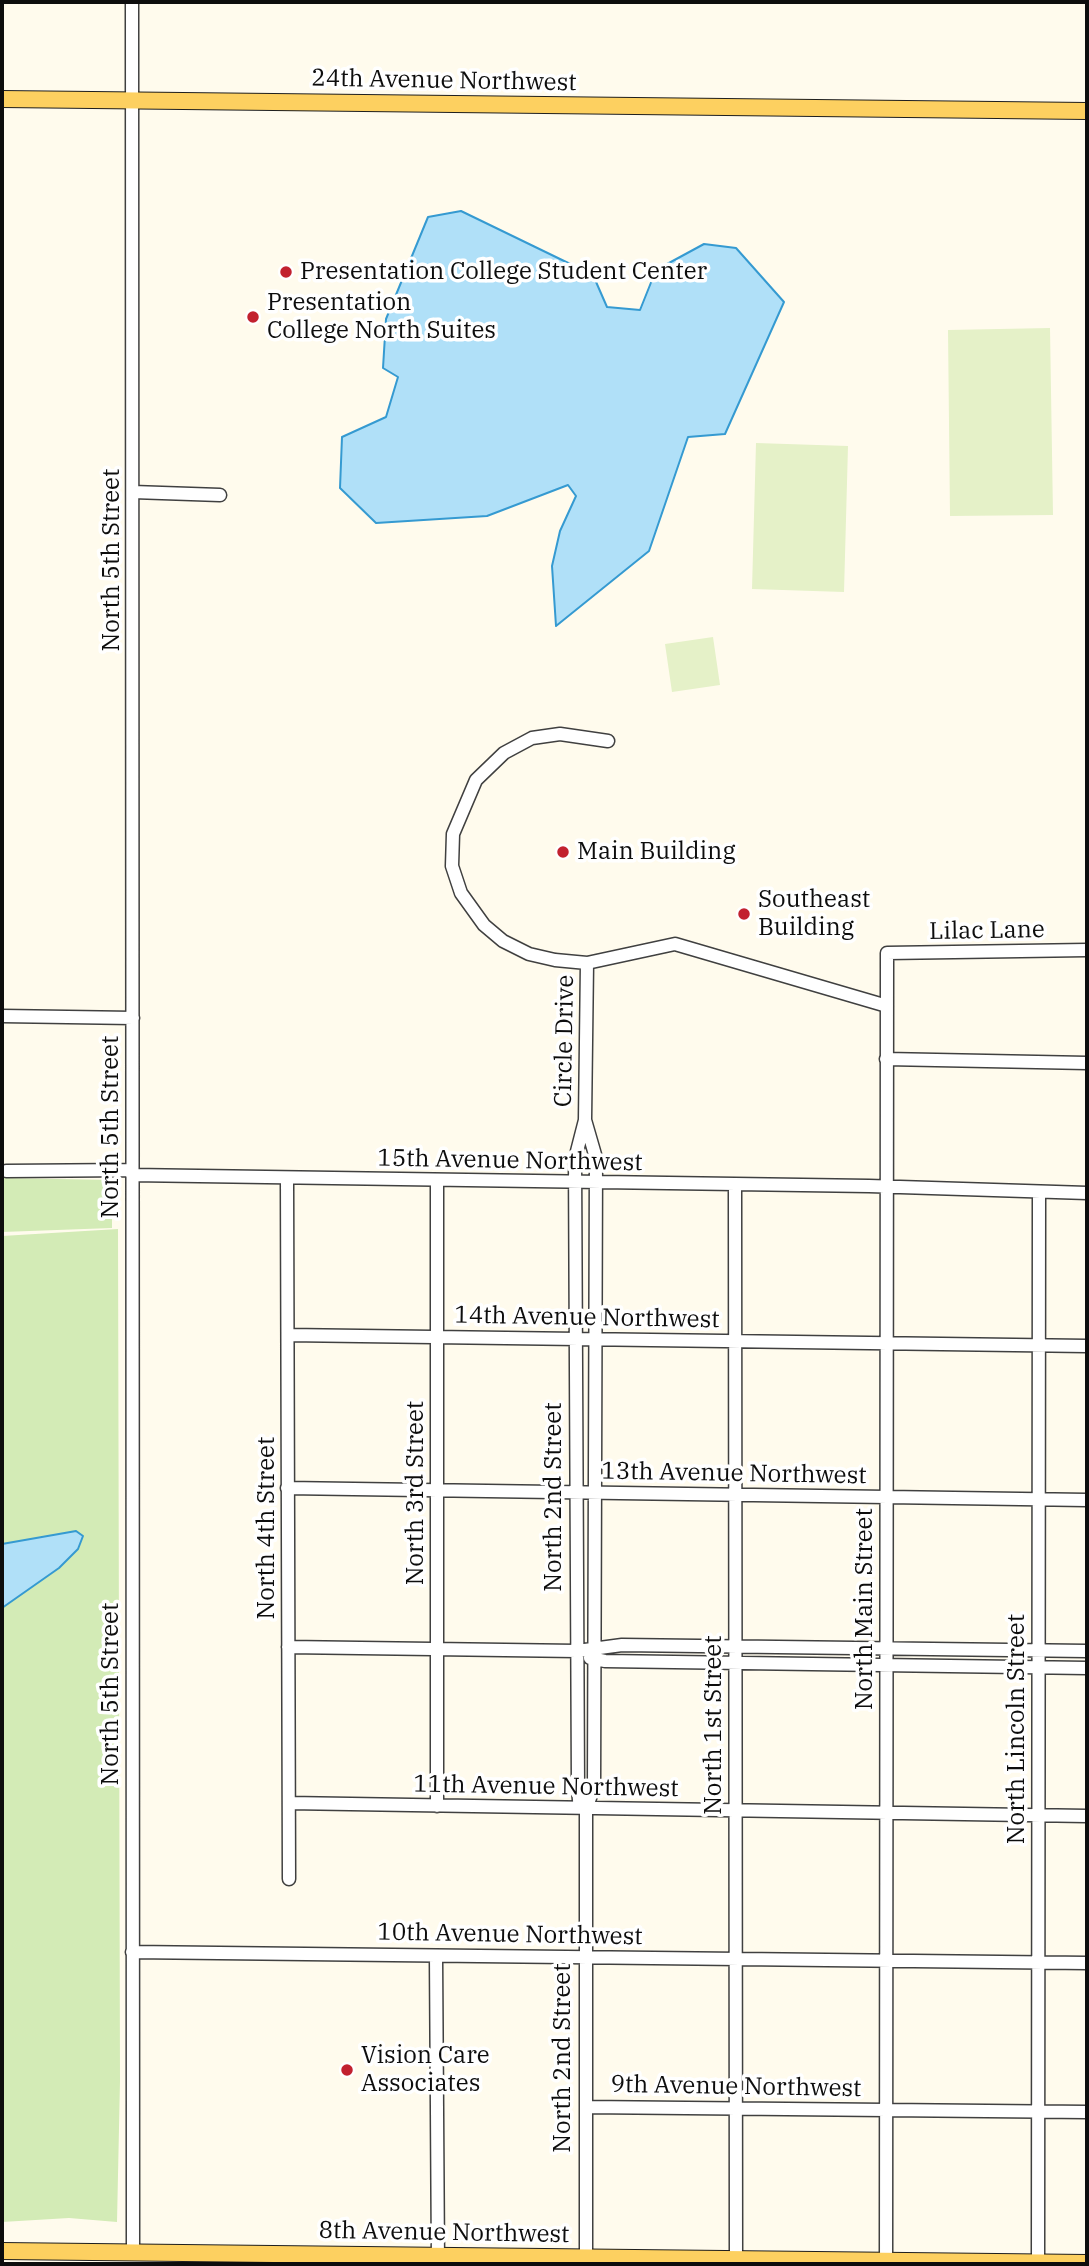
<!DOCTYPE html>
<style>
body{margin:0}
#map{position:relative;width:1089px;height:2266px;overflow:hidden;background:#fffbed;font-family:"IBM Plex Serif",serif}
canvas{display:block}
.frame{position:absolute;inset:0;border:4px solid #0d0d0d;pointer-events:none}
</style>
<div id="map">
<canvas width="1089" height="2266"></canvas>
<div class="frame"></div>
</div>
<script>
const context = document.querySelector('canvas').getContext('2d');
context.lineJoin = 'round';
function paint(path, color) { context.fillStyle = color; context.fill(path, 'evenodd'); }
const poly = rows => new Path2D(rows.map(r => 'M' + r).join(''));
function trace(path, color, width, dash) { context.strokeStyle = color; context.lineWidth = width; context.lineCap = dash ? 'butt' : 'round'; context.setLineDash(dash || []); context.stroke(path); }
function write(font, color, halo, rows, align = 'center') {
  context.font = font + ' "IBM Plex Serif",serif'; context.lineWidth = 7; context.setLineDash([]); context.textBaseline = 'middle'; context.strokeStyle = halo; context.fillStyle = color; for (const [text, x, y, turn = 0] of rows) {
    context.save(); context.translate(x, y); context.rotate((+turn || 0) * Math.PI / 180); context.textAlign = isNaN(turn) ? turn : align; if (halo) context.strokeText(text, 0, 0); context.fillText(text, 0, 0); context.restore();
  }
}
paint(poly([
 [2,1178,112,1180,112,1228,2,1232],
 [118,1229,120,2081,117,2222,69,2218,2,2222,2,1236]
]), '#d3ebb6');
paint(poly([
 [1050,328,1053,515,950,516,948,330],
 [756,443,848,446,844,592,752,589],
 [713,637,720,685,672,692,665,644]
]), '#e5f1c8');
const water = poly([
 [461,211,593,275,607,307,640,310,656,270,704,244,736,248,784,302,725,434,688,437,649,551,556,626,552,566,560,531,576,496,568,485,487,516,376,523,340,488,342,437,386,417,398,377,383,368,386,319,428,217,461,211],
 [76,1531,83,1536,78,1549,59,1568,2,1608,2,1544,76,1531]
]);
paint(water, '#b0e0f8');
trace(water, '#359ad1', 2);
const minor = poly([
 [132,2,133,2253],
 [133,492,220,495],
 [608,741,560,734,532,738,504,753,476,780,453,834,452,866,461,893,484,925,503,941,529,954,555,960,587,963,675,944,887,1006],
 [2,1016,133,1018],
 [886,1059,1087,1063],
 [585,1120,596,1158,594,1787,586,1809,586,2257],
 [6,1171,132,1170],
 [132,1175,869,1186,1087,1193],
 [287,1178,289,1879],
 [735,1185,736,2264],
 [288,1335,1087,1346],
 [287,1488,1087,1500],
 [288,1647,577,1651,622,1645,1087,1651],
 [590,1658,605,1661,1087,1668],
 [289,1803,1087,1816],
 [437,1806,437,1181],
 [586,1809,579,1800,578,1789,575,1159,585,1120,587,963],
 [132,1952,1087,1963],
 [436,1956,438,2264],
 [586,2107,1087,2112],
 [886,2264,887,953,1087,950],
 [1038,2264,1039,1193]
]);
const major = poly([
 [2,99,1087,111],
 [2,2251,1087,2263]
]);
trace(minor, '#404040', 15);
trace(major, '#1e1e1e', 18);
trace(minor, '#fff', 12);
trace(major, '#fdd060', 16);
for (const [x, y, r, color] of [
 [286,272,7,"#c2212f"],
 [253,317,7,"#c2212f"],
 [563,852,7,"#c2212f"],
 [744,914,7,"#c2212f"],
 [347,2070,7,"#c2212f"]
]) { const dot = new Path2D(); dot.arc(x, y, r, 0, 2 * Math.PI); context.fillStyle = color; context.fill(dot); trace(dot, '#fff', 2.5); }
write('24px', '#0d0d0d', '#fff', [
 ["24th Avenue Northwest",444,81,1],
 ["North 5th Street",112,560,-90],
 ["Lilac Lane",987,931,-1],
 ["Circle Drive",565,1041,-89],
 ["North 5th Street",111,1127,-90],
 ["15th Avenue Northwest",510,1161,1],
 ["14th Avenue Northwest",587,1318,1],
 ["13th Avenue Northwest",734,1474,1],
 ["North 3rd Street",416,1493,-90],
 ["North 2nd Street",554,1497,-90],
 ["North 4th Street",267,1528,-90],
 ["North Main Street",865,1609,-90],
 ["North 5th Street",111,1694,-90],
 ["North 1st Street",714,1725,-90],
 ["North Lincoln Street",1017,1729,-90],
 ["11th Avenue Northwest",546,1787,1],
 ["10th Avenue Northwest",510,1935,1],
 ["North 2nd Street",563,2058,-90],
 ["9th Avenue Northwest",736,2087,1],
 ["8th Avenue Northwest",444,2233,1]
]);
write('24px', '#0d0d0d', '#fff', [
 ["Presentation College Student Center",300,272],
 ["Presentation",267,303],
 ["College North Suites",267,331],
 ["Main Building",577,852],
 ["Southeast",758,900],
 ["Building",758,928],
 ["Vision Care",361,2056],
 ["Associates",361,2084]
], 'left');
</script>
